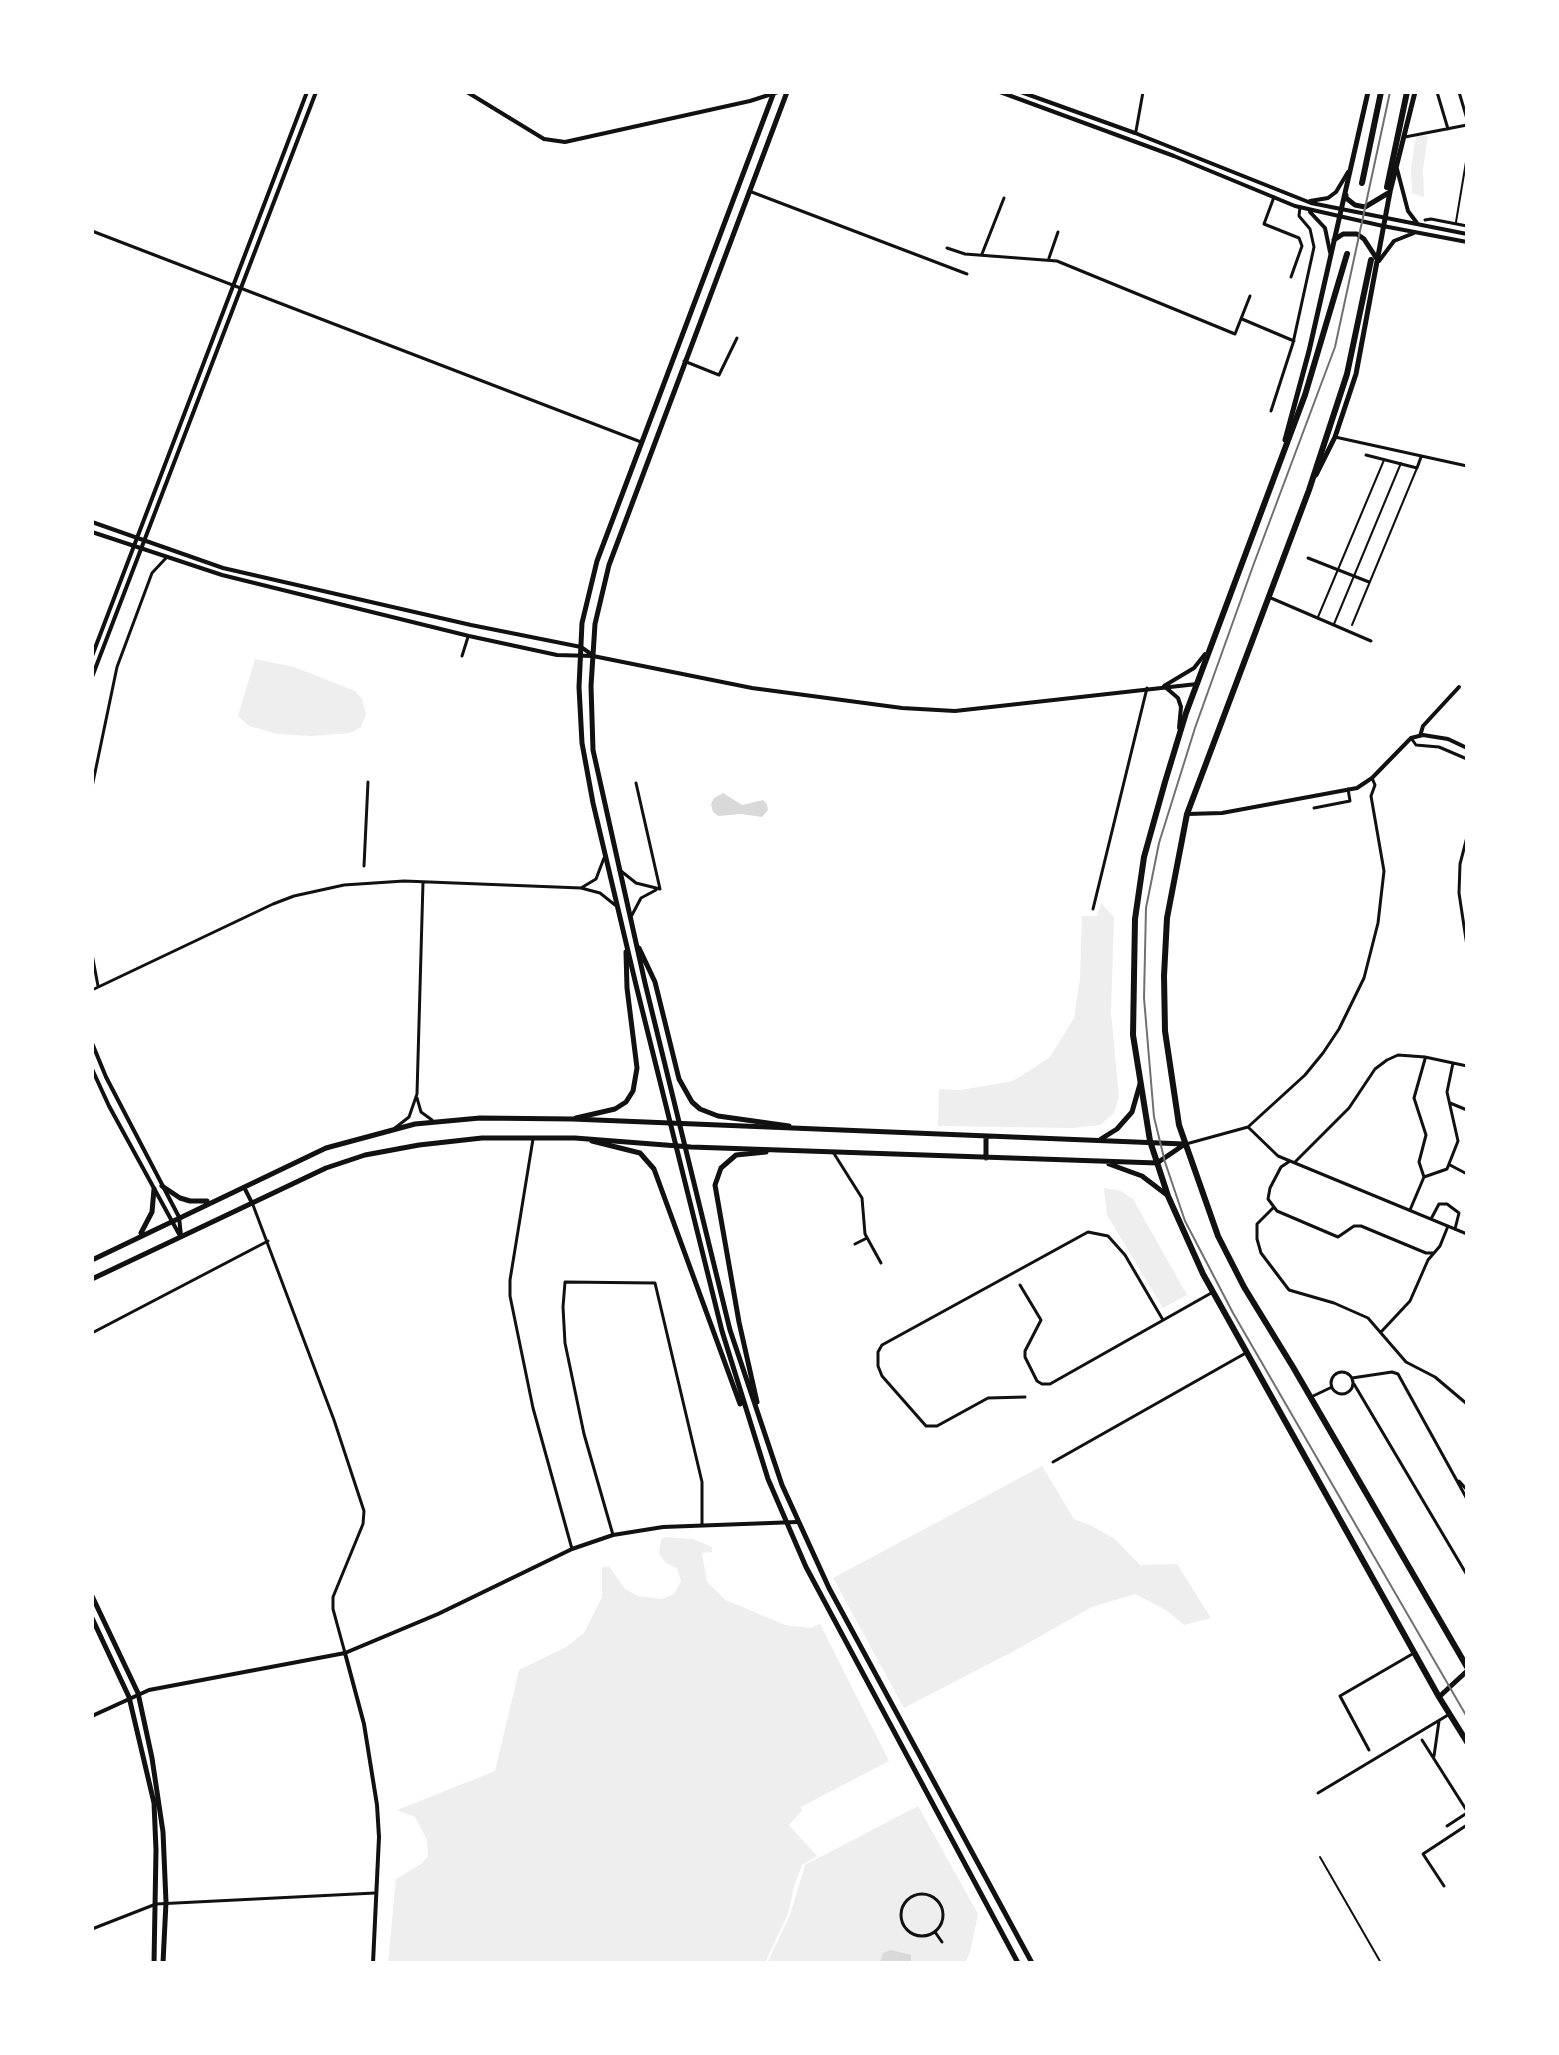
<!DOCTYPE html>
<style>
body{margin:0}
#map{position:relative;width:1559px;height:2055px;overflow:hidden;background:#fff;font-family:"Crimson Pro",serif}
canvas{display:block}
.frame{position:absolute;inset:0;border:94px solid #fff;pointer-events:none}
</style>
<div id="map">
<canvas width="1559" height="2055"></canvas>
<div class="frame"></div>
</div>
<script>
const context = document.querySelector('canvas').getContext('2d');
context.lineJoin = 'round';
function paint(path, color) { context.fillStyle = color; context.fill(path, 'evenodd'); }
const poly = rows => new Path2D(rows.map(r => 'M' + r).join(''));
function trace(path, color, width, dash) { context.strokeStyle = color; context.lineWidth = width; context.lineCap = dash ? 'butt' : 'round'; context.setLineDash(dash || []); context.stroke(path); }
paint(poly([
 [1416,136,1428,136,1423,169,1424,197,1412,193,1411,169],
 [255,659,294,667,355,691,362,699,366,714,361,727,350,733,312,736,277,734,249,726,238,716],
 [1101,903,1114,917,1111,1012,1119,1097,1114,1113,1100,1125,1074,1128,938,1126,939,1089,960,1090,1013,1081,1050,1057,1074,1018,1080,978,1082,916,1097,916],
 [1104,1188,1121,1191,1133,1199,1187,1295,1163,1308,1107,1215],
 [1042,1466,1074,1519,1092,1526,1115,1539,1140,1565,1177,1564,1211,1618,1184,1625,1166,1610,1135,1594,1092,1607,1014,1651,904,1708,833,1578],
 [665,1537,693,1539,712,1547,712,1552,702,1553,707,1582,726,1600,785,1625,810,1628,820,1624,889,1761,801,1807,802,1811,789,1825,817,1856,802,1865,794,1887,788,1914,765,1963,388,1963,396,1879,421,1864,428,1856,427,1840,415,1817,397,1810,495,1771,519,1670,566,1647,584,1633,602,1597,602,1567,609,1566,625,1589,638,1596,662,1599,674,1594,681,1581,677,1568,666,1563,659,1554,661,1540],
 [918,1806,978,1914,970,1953,965,1963,767,1963,790,1915,805,1865]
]), '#eee');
paint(poly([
 [723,793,742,805,763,800,767,804,768,810,762,817,741,814,718,816,713,812,711,804,714,798],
 [891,1950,911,1955,911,1963,880,1963,883,1953]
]), '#d9d9d9');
trace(poly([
 [1456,222,1467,156],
 [1318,617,1384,460],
 [1334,624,1401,463],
 [1352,625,1417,468],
 [1320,1857,1381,1963]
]), '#111', 2);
trace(poly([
 '901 1915a21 21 0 1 1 42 0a21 21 0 1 1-42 0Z',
 [935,1932,942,1942]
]), '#111', 3);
trace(poly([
 [1437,92,1448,129],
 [1459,92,1467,119],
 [1136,131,1143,92],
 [1405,137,1467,125],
 [749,191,967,274],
 [1274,197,1264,224,1299,238,1302,246,1291,277],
 [1425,220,1431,219,1467,226],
 [92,231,641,442],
 [947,248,965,254,1057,261,1235,334,1250,296],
 [982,254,1004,198],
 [1049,258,1058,232],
 [1242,319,1294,341],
 [684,361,719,375,737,338],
 [1271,411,1293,343,1314,247,1310,229,1299,216,1300,207],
 [1335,437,1467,466],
 [1366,455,1417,468,1421,457],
 [1308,558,1369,582],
 [1271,598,1371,641],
 [462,656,468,637],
 [1411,738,1416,745,1439,747,1467,759],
 [636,783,660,889],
 [92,787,117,667,152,573,166,558],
 [1314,808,1350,801,1348,789],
 [1467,837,1460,864,1459,893,1467,946],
 [364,866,368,782],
 [621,871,636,883,660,889],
 [581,888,596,879,604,858],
 [1093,909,1147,688],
 [632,915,641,898,656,890],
 [92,954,98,986],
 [92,990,273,904,294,896,344,885,404,881,581,888,600,893,615,905],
 [417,1098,421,1112,432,1120],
 [1450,1103,1467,1110],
 [1248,1127,1305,1075,1323,1053,1339,1029,1364,978,1378,923,1384,871,1371,796,1375,785,1372,778],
 [1248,1127,1278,1156,1467,1234],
 [395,1128,409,1117,417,1094,423,882],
 [533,1139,510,1280,510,1296,533,1408,572,1549],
 [1186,1144,1248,1127],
 [833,1152,862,1198,865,1234,881,1263],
 [1290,1161,1281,1167,1270,1188,1268,1199,1277,1211,1338,1237,1354,1226,1361,1226,1426,1253,1433,1253],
 [1295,1162,1349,1108,1375,1069,1387,1060,1398,1055,1425,1057,1467,1066],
 [1450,1165,1467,1174],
 [1424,1177,1419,1162,1426,1135,1414,1098,1425,1059],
 [253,1205,334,1420,364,1511,363,1524,333,1597,333,1609,345,1653],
 [1274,1207,1257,1224,1257,1239,1261,1253,1289,1290,1334,1303,1368,1318,1406,1362,1435,1377,1467,1404],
 [1410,1210,1424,1177,1447,1169,1458,1141,1447,1092,1453,1063],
 [1431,1219,1439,1204,1447,1204,1459,1213,1455,1229],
 [855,1244,867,1238],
 [1020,1285,1041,1320,1025,1351,1025,1357,1037,1381,1042,1384,1050,1384,1213,1292],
 [1381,1332,1410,1301,1428,1260,1440,1246,1448,1226],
 [92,1333,268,1241],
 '1331 1383a11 11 0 1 1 22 0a11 11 0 1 1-22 0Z',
 [1352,1378,1392,1372,1398,1374,1467,1499],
 [1354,1384,1467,1575],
 [1025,1397,988,1398,937,1426,926,1426,882,1376,878,1366,878,1352,882,1345,1088,1232,1108,1236,1125,1255,1163,1320],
 [1311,1397,1332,1387],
 [1053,1462,1244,1354],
 [1459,1481,1467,1490],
 [613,1535,584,1434,565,1343,563,1307,565,1282,655,1283,702,1482,702,1524],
 [1422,1740,1467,1811],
 [1369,1750,1340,1696,1414,1653],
 [1434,1756,1439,1721],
 [1318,1793,1448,1715],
 [1447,1826,1467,1813],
 [1444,1886,1423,1854,1467,1825],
 [92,1929,156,1904,375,1893]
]), '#111', 3);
trace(poly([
 [467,92,544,139,565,142,750,101,778,92],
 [1000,92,1174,156,1295,206,1383,226,1467,242],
 [1021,92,1135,133,1311,203,1467,234],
 [1397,169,1408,211,1417,223],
 [1310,201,1328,198,1336,192,1348,172],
 [1310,212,1325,228,1330,252],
 [1379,261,1394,241,1414,233],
 [92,522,223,568,471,625,581,647,591,654],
 [92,532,222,575,469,636,557,655,593,656,752,688,902,708,955,711,1197,684],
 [92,656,307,92],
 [92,677,316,92],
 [1179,728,1181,707,1178,698,1164,686,1194,668,1205,654],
 [1420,736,1423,726,1459,687],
 [1187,814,1222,813,1357,788,1372,778,1411,738,1423,735,1448,739,1467,748],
 [92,1043,106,1077,179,1217,181,1236],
 [92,1069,109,1106,179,1234],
 [244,1187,252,1203],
 [345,1653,364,1724,377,1805,379,1837,373,1963],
 [92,1716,149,1690,345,1653,438,1614,572,1549,613,1535,663,1527,797,1522]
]), '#111', 4);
trace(poly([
 [774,92,597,561,582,623,579,687,582,743,593,803,636,985,722,1331,768,1479,806,1567,1018,1963],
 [787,92,609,565,595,624,591,686,593,750,645,983,730,1330,782,1485,829,1588,1032,1963],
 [1346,195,1346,198,1355,205,1365,207,1390,192],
 [1334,240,1343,234,1357,234,1364,239,1377,259],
 [1285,440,1309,351,1368,92],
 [1316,475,1335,437,1356,374,1390,192,1415,92],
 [639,948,655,982,679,1079,692,1102,700,1109,718,1116,789,1126],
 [576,1118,615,1109,626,1102,633,1091,637,1068,627,988,626,952],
 [592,1141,640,1153,654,1169,740,1404],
 [757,1402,739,1322,715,1185,721,1168,736,1155,766,1152],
 [92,1596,138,1693,152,1758,163,1832,166,1902,163,1963],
 [92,1618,129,1697,154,1803,156,1850,154,1963],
 [1439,1697,1467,1671]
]), '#111', 5);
trace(poly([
 [1101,1139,1117,1129,1132,1112,1140,1084],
 [986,1158,986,1136],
 [1109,1164,1142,1176,1167,1195],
 [162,1186,180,1198,190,1201,207,1201],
 [141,1233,152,1212,154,1189],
 [92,1260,326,1148,415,1124,480,1118,572,1119,1184,1144],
 [92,1279,326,1168,365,1155,419,1145,482,1138,575,1138,691,1147,1157,1163,1185,1144]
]), '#111', 5);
trace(poly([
 [1362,183,1381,92],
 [1387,187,1407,92],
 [1347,254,1305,395,1186,713,1165,782,1144,857,1135,919,1133,1035,1150,1141,1168,1196,1203,1274,1439,1697,1467,1742],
 [1371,260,1347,374,1309,490,1187,814,1167,918,1164,976,1165,1031,1179,1125,1218,1236,1244,1287,1293,1367,1467,1667]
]), '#111', 6);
trace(poly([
 [1390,92,1335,347,1253,566,1195,728,1159,843,1146,908,1144,998,1154,1117,1165,1162,1185,1221,1233,1313,1467,1717]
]), '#707070', 2);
</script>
